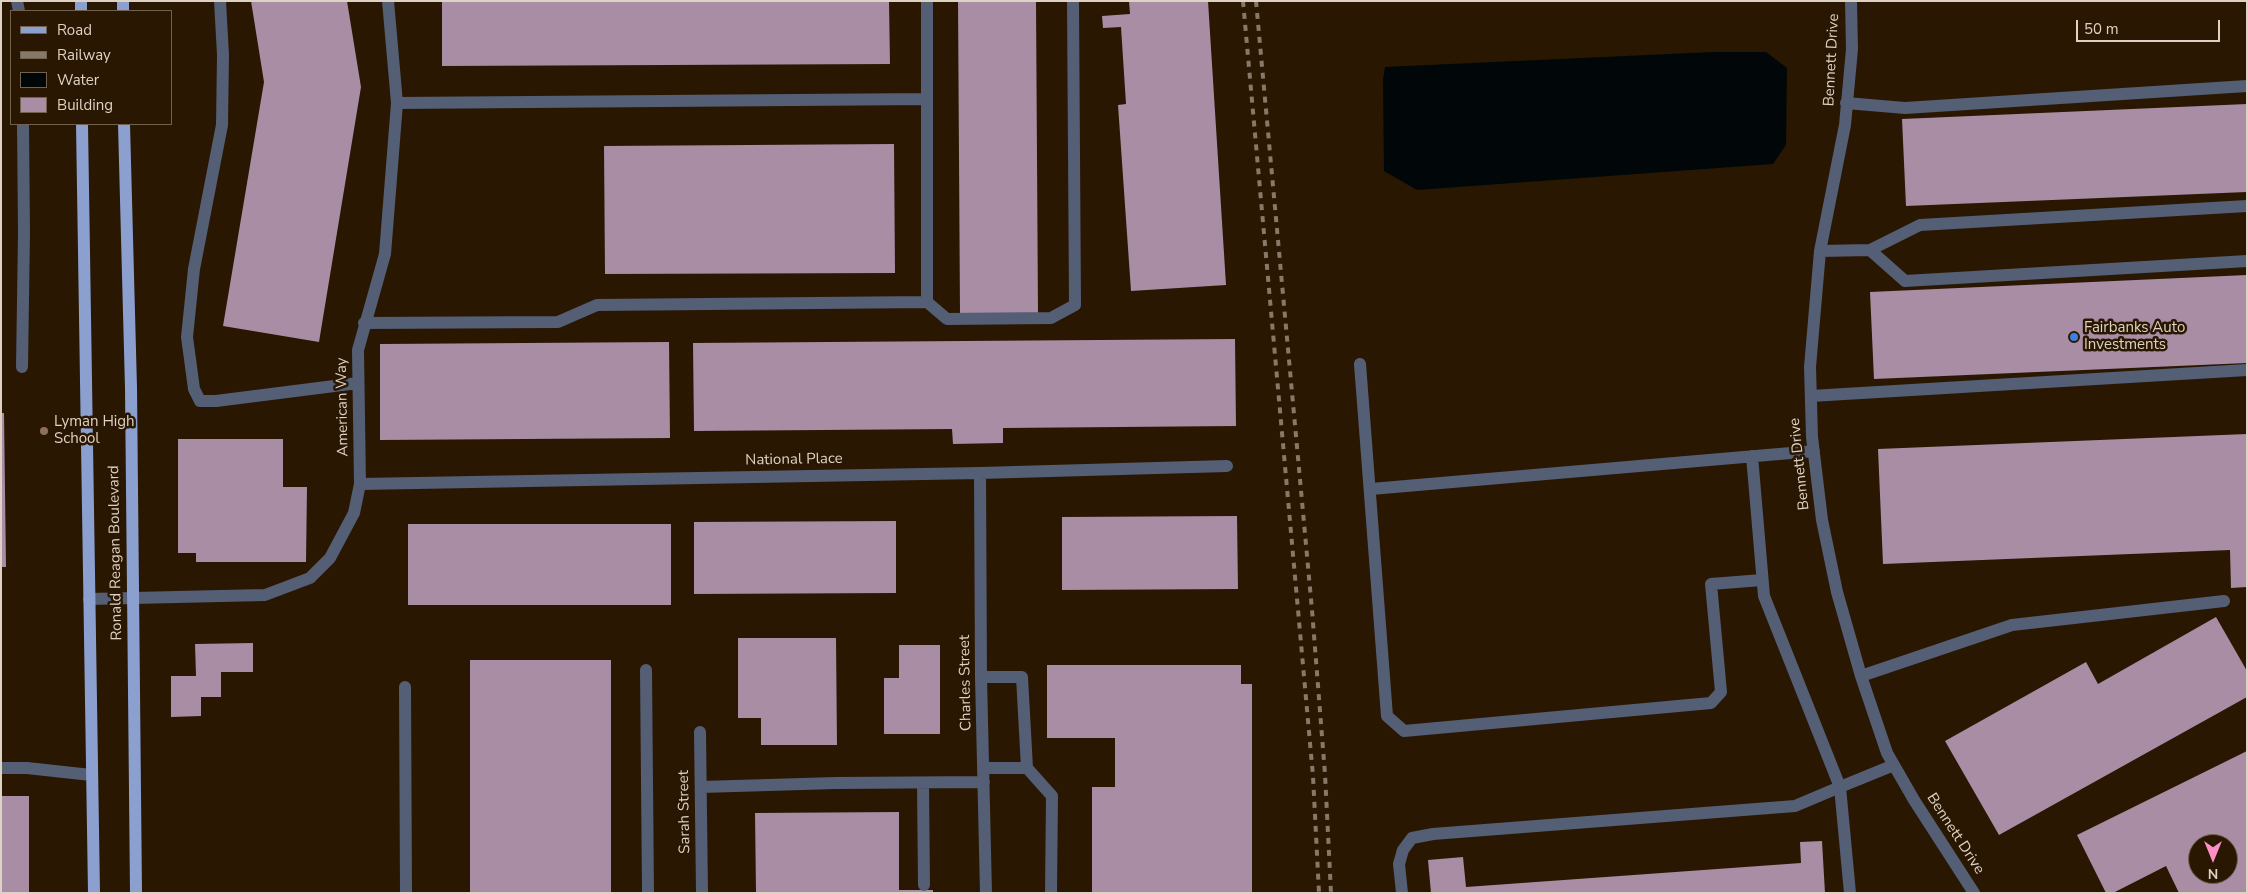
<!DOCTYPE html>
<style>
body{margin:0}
#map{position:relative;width:2248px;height:894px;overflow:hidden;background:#291702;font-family:"Nunito Sans",sans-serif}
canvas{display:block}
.frame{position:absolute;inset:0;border:2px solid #ded2c4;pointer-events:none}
.legend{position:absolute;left:10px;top:10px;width:162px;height:115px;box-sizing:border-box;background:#291702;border:1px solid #716250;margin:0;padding:6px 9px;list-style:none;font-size:15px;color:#ded2c4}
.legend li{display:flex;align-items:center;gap:10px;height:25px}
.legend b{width:25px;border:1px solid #716250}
.north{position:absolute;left:2188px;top:834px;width:50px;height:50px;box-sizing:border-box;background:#291702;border:1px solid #716250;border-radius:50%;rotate:180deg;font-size:14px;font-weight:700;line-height:20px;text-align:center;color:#ded2c4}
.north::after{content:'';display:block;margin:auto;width:18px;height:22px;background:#fb8fc6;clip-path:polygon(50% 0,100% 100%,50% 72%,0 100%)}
.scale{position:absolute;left:2076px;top:20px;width:144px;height:22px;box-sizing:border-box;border:2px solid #ded2c4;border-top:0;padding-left:6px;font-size:15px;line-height:18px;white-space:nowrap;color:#ded2c4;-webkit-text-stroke:4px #291702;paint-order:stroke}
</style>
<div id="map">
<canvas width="2248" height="894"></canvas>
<div class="frame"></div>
<ul class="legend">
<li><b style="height:6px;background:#8ca0cf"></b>Road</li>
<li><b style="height:6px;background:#877867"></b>Railway</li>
<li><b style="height:14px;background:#010709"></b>Water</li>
<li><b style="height:14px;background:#a88da4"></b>Building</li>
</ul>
<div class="north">N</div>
<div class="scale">50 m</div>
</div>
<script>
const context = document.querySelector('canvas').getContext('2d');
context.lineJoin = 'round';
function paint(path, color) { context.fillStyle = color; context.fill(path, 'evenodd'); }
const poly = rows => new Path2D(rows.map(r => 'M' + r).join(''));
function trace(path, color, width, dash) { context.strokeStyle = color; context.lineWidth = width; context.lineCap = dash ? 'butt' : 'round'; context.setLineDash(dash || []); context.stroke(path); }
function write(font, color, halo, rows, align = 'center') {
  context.font = font + ' "Nunito Sans",sans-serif'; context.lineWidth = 5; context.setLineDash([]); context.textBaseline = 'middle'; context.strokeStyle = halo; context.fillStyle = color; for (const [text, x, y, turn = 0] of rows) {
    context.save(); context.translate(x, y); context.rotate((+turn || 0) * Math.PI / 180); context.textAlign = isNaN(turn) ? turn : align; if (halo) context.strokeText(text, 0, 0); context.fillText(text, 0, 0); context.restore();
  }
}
paint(poly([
 [1713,52,1766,52,1787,68,1786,145,1773,164,1417,190,1384,171,1383,80,1385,67]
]), '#010709');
paint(poly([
 [251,1,347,1,361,87,319,342,223,326,264,82],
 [442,1,889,1,890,64,442,66],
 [958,1,1036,1,1038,314,960,314],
 [1129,1,1208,1,1226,285,1131,291,1118,105,1126,104,1121,27,1103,28,1102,16,1130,14],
 [2247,104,2247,192,1906,206,1902,119],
 [894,144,895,273,605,274,604,146],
 [2247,275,2247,363,1874,379,1870,292],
 [1235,339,1236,426,1003,428,1003,443,953,444,952,429,694,431,693,343],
 [669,342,670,438,380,440,380,344],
 [1,413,4,413,6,567,1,567],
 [2247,434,2247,587,2231,588,2230,550,1883,564,1878,449],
 [178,439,283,439,283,487,307,487,306,562,196,562,196,553,178,553],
 [1237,516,1238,589,1062,590,1062,517],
 [896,521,896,593,694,594,694,522],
 [408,524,671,524,671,605,408,605],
 [2216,617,2247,671,2247,697,1999,835,1945,741,2086,662,2098,684],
 [738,638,836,638,837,745,761,745,761,718,738,718],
 [253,643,253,672,221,672,221,697,201,697,201,716,171,717,171,676,196,676,195,644],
 [899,645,940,645,940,734,884,734,884,678,899,678],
 [470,660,611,660,611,893,470,893],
 [1047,665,1241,665,1241,684,1252,684,1252,893,1092,893,1092,787,1115,787,1115,738,1047,738],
 [2247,751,2247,893,2179,893,2166,866,2113,893,2106,893,2077,835],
 [2198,844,2228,844,2228,874,2198,874],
 [1,796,29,796,29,893,1,893],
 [899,812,899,890,933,890,933,893,756,893,755,813],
 [1822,841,1825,893,1431,893,1428,860,1463,857,1466,887,1801,863,1800,842]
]), '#a88da4');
trace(poly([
 [17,1,19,11],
 [220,1,223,55,222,125,194,269,187,337,194,389,200,401,216,401,358,383],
 [927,1,927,302,947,319,1051,318,1075,305,1073,1],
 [1851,1,1852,49,1845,125,1820,251,1810,367,1812,437,1822,520,1837,592,1861,676,1887,753,1914,800,1974,893],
 [397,103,927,99],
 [1846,103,1905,108,2247,86],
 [2247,206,1920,225,1870,250,1905,281,2247,261],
 [1820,251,1870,250],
 [364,323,558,322,597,305,927,302],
 [1360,364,1387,716,1404,731,1711,703,1721,692,1711,584,1762,580],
 [22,367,24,233,23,124],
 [1811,396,2247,370],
 [1752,456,1764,596,1840,787,1894,765],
 [980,473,981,677,986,893],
 [360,484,980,473,1227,466],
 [1371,489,1814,451],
 [89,599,265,595,310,578,330,558,354,513,360,484,358,350,385,254,397,103,388,1],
 [646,670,648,893],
 [1861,676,2012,625,2224,601],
 [981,677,1022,677,1027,768,1052,796,1051,893],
 [405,687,406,893],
 [700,732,702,893],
 [1,768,27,768,91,775],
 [984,768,1027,768],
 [923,783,924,885],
 [701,787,836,783,984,782],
 [1402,893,1399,864,1403,850,1412,838,1433,834,1795,806,1840,787,1850,893]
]), '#545e74', 12);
trace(poly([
 [81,1,81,11],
 [123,1,123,11],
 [82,124,94,893],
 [124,124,131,388,136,893]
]), '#8ca0cf', 12);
trace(poly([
 [1243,1,1313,776,1319,893],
 [1256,1,1312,610,1325,774,1331,893]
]), '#877867', 4, [6, 6]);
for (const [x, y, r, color] of [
 [2074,337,5,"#3f7fe0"],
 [44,431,5,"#8d6e63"]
]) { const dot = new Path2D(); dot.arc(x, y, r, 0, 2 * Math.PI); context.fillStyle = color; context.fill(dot); trace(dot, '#291702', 2); }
write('15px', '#ded2c4', '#291702', [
 ["Bennett Drive",1832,60,-87],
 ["American Way",343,407,-91],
 ["National Place",794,460,-1],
 ["Bennett Drive",1800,464,-96],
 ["Ronald Reagan Boulevard",116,553,-91],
 ["Charles Street",966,683,-91],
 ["Sarah Street",685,812,-91],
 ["Bennett Drive",1955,834,57]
]);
write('15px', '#ded2c4', '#291702', [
 ["Fairbanks Auto",2084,328],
 ["Investments",2084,345],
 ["Lyman High",54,422],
 ["School",54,439]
], 'left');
</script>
